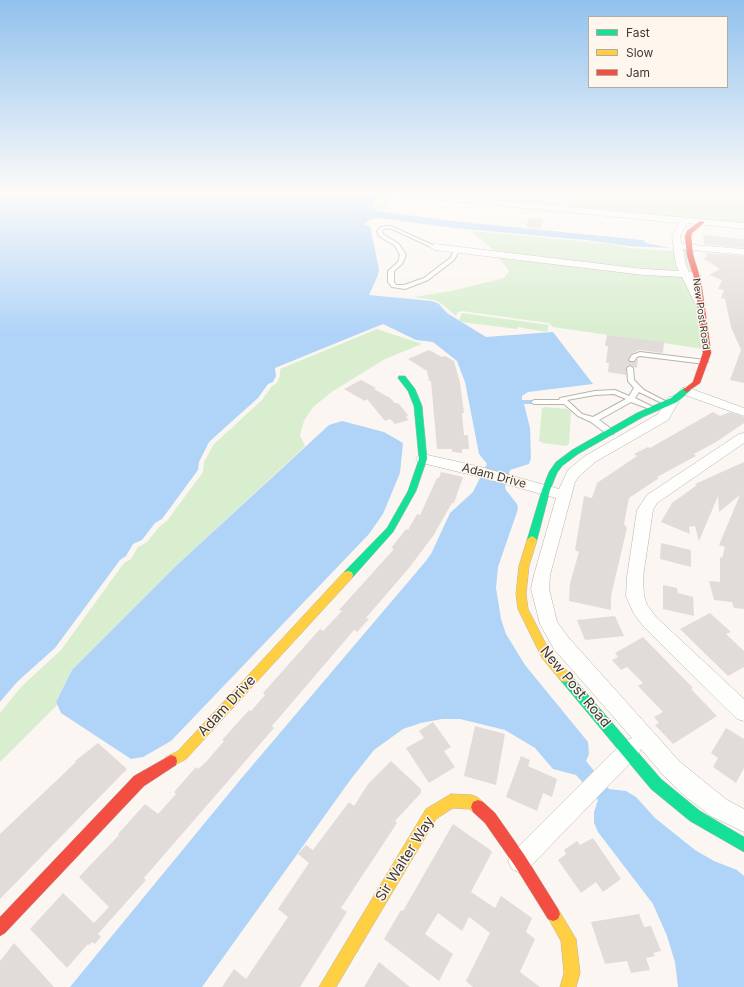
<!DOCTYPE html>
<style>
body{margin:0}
#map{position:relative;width:744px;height:987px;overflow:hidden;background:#fbf6f1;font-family:Inter,sans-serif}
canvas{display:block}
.legend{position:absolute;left:588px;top:16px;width:140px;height:72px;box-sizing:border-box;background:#fff6ed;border:1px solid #b1aba4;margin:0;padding:5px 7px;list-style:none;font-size:12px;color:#3d3a36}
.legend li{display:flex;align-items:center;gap:8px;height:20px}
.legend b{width:20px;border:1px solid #b1aba4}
</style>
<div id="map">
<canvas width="744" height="987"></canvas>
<ul class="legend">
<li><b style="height:5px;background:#16e098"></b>Fast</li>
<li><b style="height:5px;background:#ffcf43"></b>Slow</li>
<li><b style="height:5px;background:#f24e42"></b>Jam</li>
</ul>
</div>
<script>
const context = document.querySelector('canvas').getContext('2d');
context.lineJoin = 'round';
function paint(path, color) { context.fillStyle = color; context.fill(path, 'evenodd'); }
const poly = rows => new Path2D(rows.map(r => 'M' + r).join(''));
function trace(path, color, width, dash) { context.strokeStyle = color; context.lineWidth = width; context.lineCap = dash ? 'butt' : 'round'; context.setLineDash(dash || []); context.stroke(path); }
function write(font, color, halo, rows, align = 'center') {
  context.font = font + ' Inter,sans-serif'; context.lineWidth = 3; context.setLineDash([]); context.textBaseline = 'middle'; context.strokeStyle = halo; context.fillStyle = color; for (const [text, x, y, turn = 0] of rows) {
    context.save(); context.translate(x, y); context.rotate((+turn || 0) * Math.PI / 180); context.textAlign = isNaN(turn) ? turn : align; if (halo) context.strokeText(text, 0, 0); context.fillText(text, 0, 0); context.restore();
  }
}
paint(poly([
 [381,194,394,194,382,211,377,209,376,207],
 [417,194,744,194,744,227],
 [471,231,610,244,629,248,670,251,675,249,671,246,688,248,711,350,553,327,549,323,462,311,458,312,456,316,442,304,434,300,414,297,451,291,504,278,509,271,493,250],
 [462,313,549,325,547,332,518,327,517,329,462,322,459,320],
 [377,329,422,344,385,359,333,391,313,407,304,421,300,435,305,446,177,565,72,670,56,702,57,705,0,762,0,713,22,686,61,650,124,563,131,559,138,547,147,542,160,526,167,521,203,472,204,462,214,444,262,400,272,386,277,383,280,376,280,369],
 [545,407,567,409,571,412,569,444,566,446,543,443,539,441,542,408]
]), '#d8eecf');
paint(poly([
 [0,194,377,194,373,207,377,211,462,222,643,240,646,243,671,248,628,246,586,240,455,228,378,218,372,219,364,224,370,226,379,269,378,275,369,295,432,301,439,304,447,313,486,337,553,332,593,384,528,392,522,396,522,400,533,400,535,404,524,404,530,428,531,458,529,464,510,470,505,487,506,490,517,504,518,509,498,567,496,588,501,619,506,634,525,665,588,742,589,754,586,761,609,789,626,791,636,797,655,818,695,850,714,861,737,870,744,876,744,987,678,987,675,962,667,936,653,904,598,832,594,823,594,812,598,800,576,775,553,769,535,748,505,730,460,719,442,719,421,723,403,729,374,750,351,779,202,987,70,987,240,780,425,562,431,554,450,513,473,492,487,464,479,454,465,382,457,361,433,342,416,340,383,324,275,368,276,376,273,382,268,384,258,398,209,442,199,462,198,470,162,519,155,523,142,540,133,544,126,556,120,560,55,648,17,682,0,702],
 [342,421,384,432,403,443,400,473,383,514,369,534,171,741,143,757,131,759,61,713,56,702,72,670,177,565,329,425]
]), '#b0d4f8');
paint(poly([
 [529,218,544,219,541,229,526,227],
 [703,235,744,239,744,248,704,244],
 [705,253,744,256,744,383,730,380,741,350,731,327,725,299,721,298,724,290,718,289,722,280,709,275,720,269,703,258,707,257],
 [607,335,664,342,663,353,639,350,631,354,628,360,634,362,638,358,637,368,629,365,626,368,626,375,608,372,609,363,606,363,608,346,605,346],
 [429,350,442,357,445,356,454,361,460,383,464,413,462,413,464,435,468,435,469,449,462,449,462,453,452,452,452,449,437,449,431,381,429,381,427,371,408,359],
 [361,380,376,388,374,389,390,398,395,403,398,403,408,415,406,417,409,420,395,424,390,419,385,421,367,399,365,401,344,389],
 [713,412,720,416,730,412,744,417,744,423,716,442,694,454,696,456,657,477,659,478,629,498,624,524,627,528,611,596,611,610,569,601,570,583,579,552,575,550,584,496,592,498,597,483,637,456,634,454,648,447,650,448],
 [744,462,744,609,734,608,732,602,714,600,709,581,720,582,720,557,722,558,725,547,719,545,740,495,719,512,718,496,699,541,695,526,689,527,690,534,661,522,672,503,697,485,695,484],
 [441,472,463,477,454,503,452,503,433,536,409,568,366,618,369,619,357,632,354,630,272,726,274,728,144,878,146,880,98,934,101,937,95,944,92,942,89,945,88,944,67,968,30,929,63,893,94,923,109,907,113,911,79,877,119,835,118,834,145,804,158,814,176,794,174,792,196,767,198,769,206,762,224,741,222,740,249,710,251,711,265,695,263,693,320,629,323,631,342,611,339,610,394,549,391,548,406,529,408,530,417,514,420,515,437,478,439,478],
 [661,543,691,550,691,567,660,559],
 [663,585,677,588,678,593,693,597,694,616,663,609],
 [710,613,731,632,726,634,744,651,744,667,728,676,680,629],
 [615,616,624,636,585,640,577,620],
 [643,637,693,688,691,689,717,716,673,744,655,725,659,723,654,717,663,712,638,686,643,683,627,667,621,670,612,660,618,657,615,653],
 [433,722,451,747,444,751,455,767,429,783,406,748,424,738,419,731],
 [475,726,505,734,496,785,464,776],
 [726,728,744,739,744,768,736,783,713,767,718,758,711,753],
 [98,743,127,769,0,899,0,834,76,762,75,761],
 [521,756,530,760,528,766,557,779,552,797,543,793,537,811,506,797],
 [391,761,421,789,421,793,395,821,397,823,341,908,347,912,300,987,222,987,234,969,246,979,288,917,278,909,309,863,298,854,306,845,313,850,349,802,354,806,368,784],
 [453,824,489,849,492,852,471,892,495,908,501,896,532,918,526,932,535,939,520,972,540,987,473,987,466,981,490,933,469,917,462,931,438,913,425,934,453,954,439,981,384,939,401,910,403,911],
 [593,838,621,879,603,892,596,882,581,893,558,860,566,854,564,850,577,841,580,845],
 [639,914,644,927,651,926,661,951,653,953,655,956,646,958,650,970,631,973,627,961,605,964,591,922],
 [14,943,54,987,0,987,0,961],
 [379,962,410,987,364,987]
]), '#e1dcd9');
const lane = poly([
 [391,226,437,247,433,248,390,228,384,229,382,231,383,234,399,244,406,255,402,264,394,271,394,282,396,285,404,285,424,278,450,258,456,248,460,249,454,260,428,280,405,289,392,287,388,282,388,271,398,262,400,255,395,246,379,236,377,231,381,227,391,226],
 [640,352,705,360,708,362,705,364,640,356,637,357,634,361,630,361,629,360,632,355,640,352],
 [630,366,633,368,634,380,644,390,669,403,666,405,664,404,639,392,635,398,657,409,656,410,652,410,631,402,599,420,613,430,614,432,613,434,607,434,591,422,578,416,564,404,534,404,531,402,534,400,559,400,560,398,595,391,615,390,629,396,634,388,628,381,627,368,630,366],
 [614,394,626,399,593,417,582,414,567,400,595,395,614,394]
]);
const street = poly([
 [395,194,430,194,744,223,744,229,687,223,680,236,682,244,744,249,744,255,683,249,686,265,689,272,699,273,701,275,699,277,692,278,706,305,701,308,696,305,682,277,644,275,435,250,430,247,435,244,644,269,679,271,676,265,672,236,679,223,399,196,395,194],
 [686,387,744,408,744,416,682,394,680,391,682,388,686,387],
 [674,396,680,400,668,420,595,462,579,476,575,482,550,575,549,589,557,622,568,637,680,762,727,800,744,809,744,832,711,816,686,797,664,776,641,749,638,755,528,869,520,873,512,869,508,861,512,853,624,741,632,738,554,649,540,624,531,589,534,575,556,498,480,477,418,462,416,459,418,456,423,454,481,467,559,489,568,470,585,456,658,414,669,397,674,396],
 [744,433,744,443,657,503,653,510,643,577,644,596,647,605,656,617,744,699,744,721,737,719,644,627,634,614,626,596,627,577,637,510,647,495,739,434,744,433]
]);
const fast = poly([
 [399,376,405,376,415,389,422,406,427,459,416,491,393,532,352,578,348,579,344,578,343,575,344,572,387,528,408,491,419,459,414,406,408,391,398,378,399,376],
 [684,388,690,388,691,390,677,402,643,417,578,454,562,466,557,473,550,490,537,540,535,542,532,544,529,542,527,540,542,490,549,472,556,462,572,450,637,413,671,398,684,388],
 [565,672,569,673,661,779,700,811,744,837,744,852,690,821,651,789,561,681,559,677,561,673,565,672]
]);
const slow = poly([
 [532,536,535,538,537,540,529,566,526,594,528,609,550,652,569,673,571,677,569,681,565,682,561,681,542,658,518,609,516,594,519,566,527,540,529,538,532,536],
 [348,571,352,572,353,575,352,578,186,759,171,767,166,765,165,761,166,757,178,751,344,572,348,571],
 [451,794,472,795,477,797,483,802,485,807,483,812,478,814,469,809,453,808,436,819,336,987,319,987,426,809,451,794],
 [553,907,558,909,576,939,580,973,576,987,560,987,564,973,561,941,546,914,548,909,553,907]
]);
const jam = poly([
 [700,221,705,222,692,233,691,236,693,255,701,281,711,353,700,383,687,392,683,390,693,382,703,353,695,281,687,255,685,236,687,231,700,221],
 [171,755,176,757,177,761,176,765,144,786,5,933,0,936,0,917,134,776,171,755],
 [478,800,483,802,495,813,525,856,558,909,560,914,558,919,553,921,548,919,515,866,485,823,473,812,471,807,473,802,478,800]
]);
trace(lane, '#b7b4b0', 2);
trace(street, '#b7b4b0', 1);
trace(fast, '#b7b4b0', 1);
trace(slow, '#b7b4b0', 1);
trace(jam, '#b7b4b0', 1);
paint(lane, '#fefefd');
paint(street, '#fefefd');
paint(fast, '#16e098');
paint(slow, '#ffcf43');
paint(jam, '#f24e42');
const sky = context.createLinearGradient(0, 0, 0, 333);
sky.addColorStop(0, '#91c1ee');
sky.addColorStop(0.58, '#fdfbf9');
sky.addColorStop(1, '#fdfbf900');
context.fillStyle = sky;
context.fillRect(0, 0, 744, 333);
write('10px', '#3d3a36', '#fff6ed', [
 ["New Post Road",701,314,82]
]);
write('12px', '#3d3a36', '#fff6ed', [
 ["Adam Drive",494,476,15]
]);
write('14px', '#3d3a36', '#fff6ed', [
 ["New Post Road",575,687,50],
 ["Adam Drive",227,706,-47],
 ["Sir Walter Way",405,859,-58]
]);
</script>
